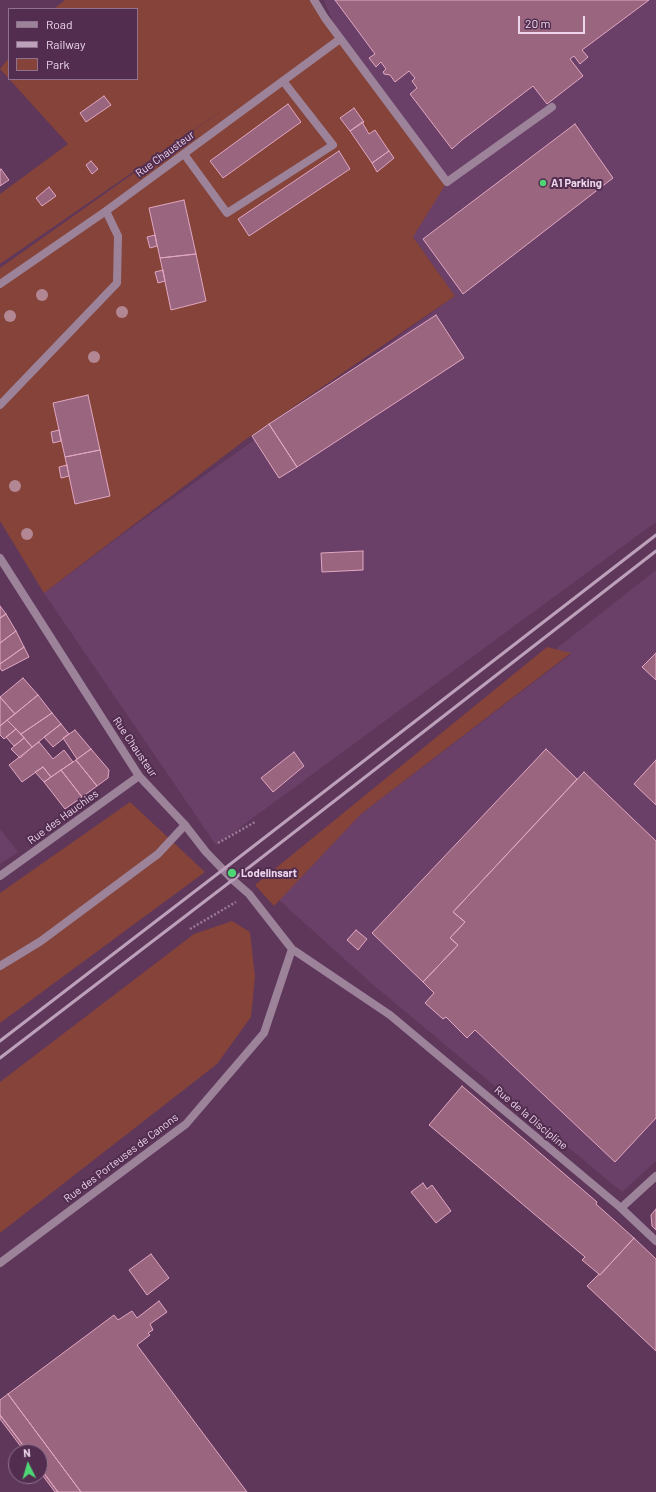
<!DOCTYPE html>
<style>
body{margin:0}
#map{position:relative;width:656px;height:1492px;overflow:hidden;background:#5e375b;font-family:Barlow,sans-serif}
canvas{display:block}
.legend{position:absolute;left:8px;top:8px;width:130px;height:72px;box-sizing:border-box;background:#522d50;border:1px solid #90718e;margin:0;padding:5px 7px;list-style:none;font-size:12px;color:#edd6eb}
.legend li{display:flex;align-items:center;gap:8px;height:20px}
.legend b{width:20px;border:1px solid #90718e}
.north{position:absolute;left:8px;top:1444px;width:40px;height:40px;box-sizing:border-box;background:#522d50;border:1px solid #90718e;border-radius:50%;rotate:355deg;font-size:11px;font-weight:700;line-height:16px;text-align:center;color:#edd6eb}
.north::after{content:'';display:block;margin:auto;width:14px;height:18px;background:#4ed675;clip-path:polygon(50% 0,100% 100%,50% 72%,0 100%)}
.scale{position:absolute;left:518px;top:16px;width:67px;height:18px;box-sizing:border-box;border:2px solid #edd6eb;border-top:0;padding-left:5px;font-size:12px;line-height:14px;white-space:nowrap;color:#edd6eb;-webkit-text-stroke:3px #522d50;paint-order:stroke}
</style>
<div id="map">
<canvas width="656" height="1492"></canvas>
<ul class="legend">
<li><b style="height:5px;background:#9c839a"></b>Road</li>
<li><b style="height:5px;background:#bda1bb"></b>Railway</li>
<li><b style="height:11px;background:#854339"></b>Park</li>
</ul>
<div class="north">N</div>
<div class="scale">20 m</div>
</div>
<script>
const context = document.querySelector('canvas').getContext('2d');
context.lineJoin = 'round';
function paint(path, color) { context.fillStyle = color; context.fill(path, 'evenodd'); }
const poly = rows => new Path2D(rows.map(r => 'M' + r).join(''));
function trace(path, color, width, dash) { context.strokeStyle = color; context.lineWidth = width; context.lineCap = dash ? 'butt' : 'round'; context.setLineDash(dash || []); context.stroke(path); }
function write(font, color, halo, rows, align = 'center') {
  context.font = font + ' Barlow,sans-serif'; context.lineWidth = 4; context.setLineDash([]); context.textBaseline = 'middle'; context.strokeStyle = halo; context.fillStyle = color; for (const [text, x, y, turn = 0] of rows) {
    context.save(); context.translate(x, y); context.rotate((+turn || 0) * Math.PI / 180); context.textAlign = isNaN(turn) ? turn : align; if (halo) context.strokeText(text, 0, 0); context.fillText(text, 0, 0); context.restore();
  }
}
paint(poly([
 [324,0,656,0,656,522,216,845,44,593,123,534,455,296,413,237,340,39],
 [656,570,656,1161,622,1192,371,983,279,900,361,814,571,654,556,649],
 [0,829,18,852,0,864]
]), '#6b4068');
paint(poly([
 [65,0,319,0,325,18,447,182,413,237,455,296,245,440,44,593,0,521,0,268,227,107,0,264,0,194,68,144,0,69,9,58,9,79,137,79,137,9,54,9],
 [547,647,571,653,361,814,274,906,255,885],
 [130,802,205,872,0,1023,0,893],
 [232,921,250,932,255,977,251,1017,217,1064,0,1233,0,1082,194,934]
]), '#854339');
const building = poly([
 [335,0,649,0,582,50,588,57,580,64,574,56,570,59,583,76,547,104,533,86,462,140,452,149,410,94,417,88,412,81,415,78,409,71,395,82,390,75,384,74,383,72,386,69,381,62,376,67,369,58,375,54,335,0],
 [104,96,111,105,86,122,80,113,104,96],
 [288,104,301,122,223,178,210,161,288,104],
 [354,108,364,122,350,131,340,118,354,108],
 [362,122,369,134,375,130,389,151,372,163,350,131,362,122],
 [575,124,613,178,463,294,423,239,575,124],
 [339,151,350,169,249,236,238,219,339,151],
 [389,151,394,158,377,172,372,163,389,151],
 [91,161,98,169,92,174,86,165,91,161],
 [1,169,9,180,0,186,0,170,1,169],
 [49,187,56,196,42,206,36,198,49,187],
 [184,200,196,254,160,258,149,208,184,200],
 [155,235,157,246,150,248,147,237,155,235],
 [196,254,206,301,171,310,160,258,196,254],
 [163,270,165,281,158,283,155,272,163,270],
 [436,315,464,358,297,467,269,424,436,315],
 [88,395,100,450,65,457,53,403,88,395],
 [269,424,297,467,279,478,252,436,269,424],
 [59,430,61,441,53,443,51,432,59,430],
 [100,450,110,496,75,504,65,457,100,450],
 [67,465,69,476,61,478,59,467,67,465],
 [363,551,363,570,322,572,321,553,363,551],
 [0,606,6,614,0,618,0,606],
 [6,614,16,631,0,643,0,618,6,614],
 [16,631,24,647,0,664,0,643,16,631],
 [24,647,29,657,2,671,0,668,0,664,24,647],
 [656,653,656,680,642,667,656,653],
 [23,678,38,695,15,714,0,697,23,678],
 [38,695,52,713,21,734,7,720,38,695],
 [0,697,15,714,0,726,0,697],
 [52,713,61,724,32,747,21,734,52,713],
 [7,720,16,729,4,739,0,735,0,726,7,720],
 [61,724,69,734,53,747,44,737,61,724],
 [16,729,24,738,14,746,6,737,16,729],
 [75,730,91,749,77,759,63,738,75,730],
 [24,738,32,747,20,758,11,749,24,738],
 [39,742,53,759,64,750,73,762,51,777,43,767,22,782,9,765,39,742],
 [91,749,109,770,108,778,97,786,76,760,91,749],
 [546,749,577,779,453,912,465,922,450,938,458,945,423,982,372,933,546,749],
 [294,752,304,766,273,792,261,778,294,752],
 [76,760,97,786,82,797,61,770,76,760],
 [656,760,656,805,634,784,656,760],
 [43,767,51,777,44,782,35,772,43,767],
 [61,770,82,797,65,809,44,782,61,770],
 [584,772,656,841,656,1118,615,1162,475,1030,467,1038,446,1017,443,1019,425,1003,434,993,423,982,458,945,450,938,465,922,453,912,584,772],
 [356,930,367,939,358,950,347,940,356,930],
 [462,1086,597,1202,596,1204,634,1238,600,1275,582,1260,585,1257,429,1125,462,1086],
 [423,1183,427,1189,432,1185,451,1211,436,1223,411,1192,423,1183],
 [656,1209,656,1230,652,1226,651,1215,656,1209],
 [634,1238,656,1259,656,1351,587,1286,599,1274,600,1275,634,1238],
 [151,1254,169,1278,147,1295,129,1270,151,1254],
 [159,1301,167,1312,150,1324,153,1330,148,1333,150,1335,137,1345,247,1492,81,1492,8,1394,114,1315,118,1320,132,1311,137,1318,159,1301],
 [8,1394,81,1492,58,1492,40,1468,40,1452,28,1452,0,1415,0,1400,8,1394],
 [0,1415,17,1437,28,1452,25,1452,0,1419,0,1415],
 [40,1468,58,1492,55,1492,40,1472,40,1468]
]);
paint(building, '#9a657e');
trace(building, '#e1a7c2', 1);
trace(poly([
 [218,843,255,822],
 [190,929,236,902]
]), '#9b7a98', 2.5, [2, 2]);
trace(poly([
 [314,0,325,18,447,182,552,107],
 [184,154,227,213,333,145,283,81],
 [0,405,117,283,118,236,106,211],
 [0,966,41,941,158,854,185,825]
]), '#9c839a', 8);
trace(poly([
 [0,284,106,211,340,39],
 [0,558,139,776,185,825,206,852,233,880,249,894,292,949,390,1015,621,1208,656,1241],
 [0,876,139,776],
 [621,1208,656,1176],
 [0,1263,186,1124,264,1033,292,949]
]), '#9c839a', 8);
trace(poly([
 [0,1041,233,862,656,535],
 [0,1058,243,872,656,551]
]), '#bda1bb', 3);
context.fillStyle = '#b28793';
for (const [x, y] of [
 [42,295],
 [122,312],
 [10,316],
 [94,357],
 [15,486],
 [27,534]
]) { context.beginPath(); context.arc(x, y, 6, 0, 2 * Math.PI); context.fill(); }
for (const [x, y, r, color] of [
 [543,183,4,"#4ed675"],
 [232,873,5,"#4ed675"]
]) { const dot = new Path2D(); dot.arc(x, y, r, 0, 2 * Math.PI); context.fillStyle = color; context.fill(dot); trace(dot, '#522d50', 1.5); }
write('11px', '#edd6eb', '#522d50', [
 ["Rue Chausteur",165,154,-36],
 ["Rue Chausteur",135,747,56],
 ["Rue des Hauchies",63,817,-36],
 ["Rue de la Discipline",531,1118,40],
 ["Rue des Porteuses de Canons",121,1158,-37]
]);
write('bold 11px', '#edd6eb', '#522d50', [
 ["A1 Parking",551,183],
 ["Lodelinsart",241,873]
], 'left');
</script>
